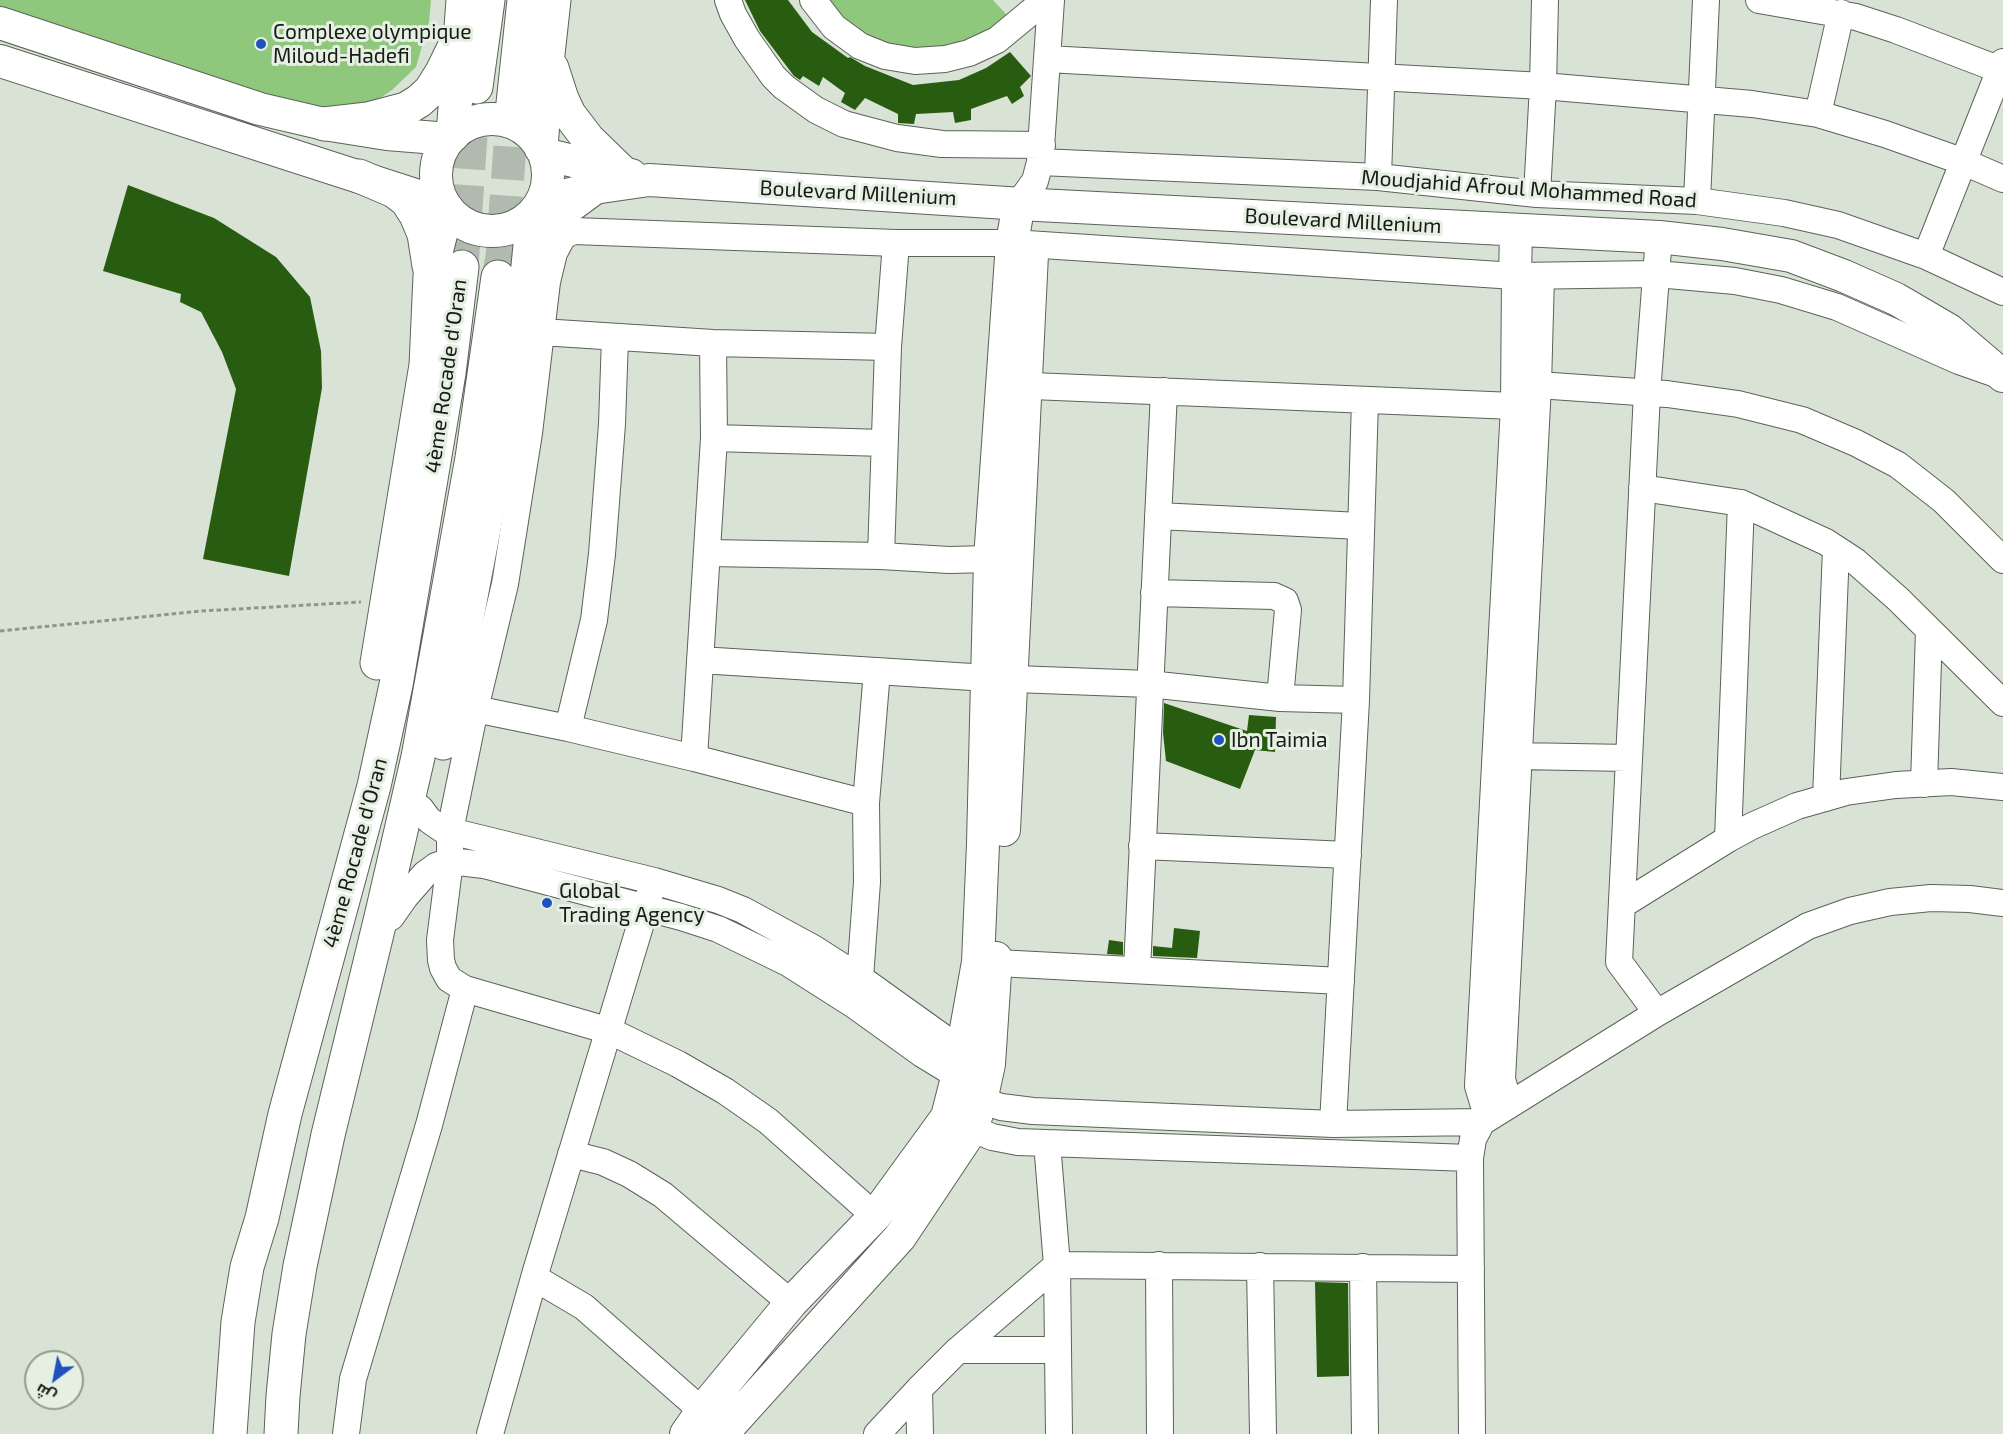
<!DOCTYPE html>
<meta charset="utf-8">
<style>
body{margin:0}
#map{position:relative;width:2003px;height:1434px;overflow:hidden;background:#d8e2d5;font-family:"Exo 2",Cairo,sans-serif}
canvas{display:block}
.north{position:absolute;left:24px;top:1350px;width:60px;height:60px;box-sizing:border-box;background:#e5efe2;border:2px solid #939a90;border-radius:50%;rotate:212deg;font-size:16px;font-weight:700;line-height:24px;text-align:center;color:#171a16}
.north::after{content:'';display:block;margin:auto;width:21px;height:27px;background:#2052bf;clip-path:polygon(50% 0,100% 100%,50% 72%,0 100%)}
</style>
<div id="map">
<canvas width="2003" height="1434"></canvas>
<div class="north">ش</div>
</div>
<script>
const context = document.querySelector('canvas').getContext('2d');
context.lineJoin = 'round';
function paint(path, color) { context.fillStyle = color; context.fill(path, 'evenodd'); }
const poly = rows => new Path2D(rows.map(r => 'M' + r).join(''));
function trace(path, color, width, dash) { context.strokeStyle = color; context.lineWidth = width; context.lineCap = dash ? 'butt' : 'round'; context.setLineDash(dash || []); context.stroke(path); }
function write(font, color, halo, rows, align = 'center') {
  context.font = font + ' "Exo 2",sans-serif'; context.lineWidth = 6; context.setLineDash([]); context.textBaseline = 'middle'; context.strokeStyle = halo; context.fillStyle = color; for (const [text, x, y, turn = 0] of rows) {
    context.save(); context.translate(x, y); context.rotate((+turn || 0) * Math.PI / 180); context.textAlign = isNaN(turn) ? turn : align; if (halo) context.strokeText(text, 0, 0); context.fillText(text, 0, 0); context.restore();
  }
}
paint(poly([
 [0,0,431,0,429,22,416,67,392,90,361,111,322,113,0,9],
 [822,0,993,0,1015,24,943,56,873,47]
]), '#8fc77d');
paint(poly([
 [745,0,788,0,812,32,848,58,850,57,865,66,913,85,959,80,986,68,1010,52,1031,76,1020,87,1024,96,1012,104,1007,96,971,109,971,120,955,123,953,112,916,114,914,124,898,123,898,114,865,98,855,110,841,102,845,93,823,77,819,86,803,76,800,80,794,76,760,31],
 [128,185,214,218,276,257,310,297,321,351,322,388,289,576,203,559,236,389,222,352,201,312,180,302,181,294,103,271],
 [1164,703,1247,731,1249,715,1276,717,1275,752,1255,750,1240,789,1166,761,1163,733],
 [1174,928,1200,931,1197,958,1153,956,1153,946,1172,948],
 [1109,940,1123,942,1123,955,1107,954],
 [1315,1282,1348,1283,1349,1376,1317,1377]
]), '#285d11');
trace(poly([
 [462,267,473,106],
 [498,277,502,257,513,103]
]), '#b1baaf', 33, [33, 16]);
const minor = poly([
 [728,0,733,14,747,39,773,76,784,87,816,110,844,124,897,138,942,144,1042,145],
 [813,0,834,27,860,46,885,56,915,61,945,59,969,53,997,40,1032,11],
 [1759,0,1856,17,1896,30,2003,71],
 [1047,59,1543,86,1752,104,1818,114,1885,134,1964,162,2003,179],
 [1818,114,1841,13],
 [1040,162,1378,177,1537,194,1697,201,1784,213,1838,225,1926,256,2003,292],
 [1378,177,1384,0],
 [1537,194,1543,86,1545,0],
 [1697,201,1706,0],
 [1019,203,1035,181,1040,162,1051,0],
 [1926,256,2003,62],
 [541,332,713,343,888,347],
 [1008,385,1514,406],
 [1538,385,1667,394,1738,404,1802,420,1856,443,1898,465,1944,501,2003,560],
 [714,438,884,443],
 [1642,488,1741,503,1826,542,1855,561,1898,599,2003,703],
 [1158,516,1360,526],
 [707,553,881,556,949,560,990,559],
 [881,556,888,347,896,243],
 [1154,593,1274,596,1285,601,1288,610,1280,698],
 [700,660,988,678,1149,684,1280,698,1356,700],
 [475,709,568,728,694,758,866,803],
 [568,728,594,620,602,554,612,424,615,338],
 [1518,756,1629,758],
 [694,758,714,438,713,343],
 [1924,784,1929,630],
 [1826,798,1836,549],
 [420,808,429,820,442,829,654,881,718,900,743,910,813,948,860,978,962,1051,978,1058],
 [1728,839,1741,503],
 [1142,846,1348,855],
 [1622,905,1728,839,1752,826,1797,806,1846,792,1896,785,1951,782,2003,787],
 [391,917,405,897,425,874,436,866,450,861,484,865,681,917,718,929,788,963,854,1005,922,1054,945,1068,975,1081],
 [978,962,1341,981],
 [1137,970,1164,391],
 [860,978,867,882,866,803,877,671],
 [465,989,610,1031,678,1064,725,1091,768,1121,875,1216],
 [1657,1013,1619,962,1647,393,1659,237],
 [963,1094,1001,1107,1033,1111,1333,1124,1482,1122],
 [1509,1104,1502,1079,1538,385,1541,276],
 [1490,1116,1484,1106,1478,1086,1514,406,1515,276],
 [955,1121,992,1137,1018,1142,1470,1158],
 [1333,1124,1356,700,1365,400],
 [1047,1143,1057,1265,1059,1434],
 [571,1154,603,1162,629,1174,663,1195,791,1303],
 [1159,1265,1160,1434],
 [1260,1266,1263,1434],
 [1363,1267,1365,1434],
 [535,1278,584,1307,692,1402,710,1429],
 [958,1350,1058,1350],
 [919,1389,920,1434],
 [346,1434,353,1379,429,1125,465,989,449,979,443,968,441,960,440,940,450,861,450,831,475,709,505,584,529,433,547,282,554,253,562,238,567,234,574,231,896,243,1012,243,1515,276,1657,274,1735,281,1781,290,1837,307,1959,361,1996,374],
 [490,1434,536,1271,650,893],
 [877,1434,919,1389,958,1350,1057,1265,1471,1269],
 [1472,1434,1470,1158,1473,1139,1482,1122,1657,1013,1808,926,1850,911,1890,902,1931,898,1970,899,2003,903]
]);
const major = poly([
 [0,23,260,109,324,124,387,134,449,139],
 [0,61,443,204],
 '436 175a56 56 0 1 1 112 0a56 56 0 1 1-112 0Z',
 [544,154,631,175],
 [539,208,563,196,594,188,649,180,1038,205,1659,237,1722,244,1791,256,1844,276,1896,299,1949,330,2003,376],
 [1515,276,1516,231],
 [1004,830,1032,254],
 [686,1434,705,1407,791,1303,875,1216,947,1117,958,1074,978,962,983,844,990,559,1012,243,1019,203],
 [722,1434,900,1237,972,1129,981,1101,989,1064,996,958]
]);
const highway = poly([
 [552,68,562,99,569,114,588,139,621,171],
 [476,87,488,0],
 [513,103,524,0],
 [324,124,368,119,406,109,419,101,430,91,442,72,460,35],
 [453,135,463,0],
 [541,148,548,54,554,0],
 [359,176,394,191,407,201,416,215,424,234,429,266],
 [536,260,542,242,554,221,568,207,594,188],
 [377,663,426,365,430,276,447,209],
 [443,743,504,424,516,340,525,296,533,215],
 [230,1434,238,1322,247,1267,262,1218,285,1114,374,786,396,685,449,373,462,267],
 [281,1434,283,1396,289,1334,300,1266,328,1135,382,913,418,757,472,458,498,277]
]);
trace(minor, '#5b6358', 28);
trace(major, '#5b6358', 34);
trace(highway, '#5b6358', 35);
trace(poly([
 [0,631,202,611,361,602]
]), '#8e968c', 3, [4.5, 3]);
trace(minor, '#fff', 26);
trace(major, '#fff', 32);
trace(highway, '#fff', 33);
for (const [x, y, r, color] of [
 [261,44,6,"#2052bf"],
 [1219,740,6,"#2052bf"],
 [547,903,6,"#2052bf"]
]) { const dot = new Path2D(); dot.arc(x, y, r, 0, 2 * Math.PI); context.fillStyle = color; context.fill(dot); trace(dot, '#e5efe2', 2); }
write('21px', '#171a16', '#e5efe2', [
 ["Complexe olympique",273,32],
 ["Miloud-Hadefi",273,56],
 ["Ibn Taimia",1231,740],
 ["Global",559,891],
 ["Trading Agency",559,915]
], 'left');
write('21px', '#171a16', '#e5efe2', [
 ["Moudjahid Afroul Mohammed Road",1529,189,4],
 ["Boulevard Millenium",858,193,3],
 ["Boulevard Millenium",1343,221,3],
 ["4ème Rocade d'Oran",446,376,-82],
 ["4ème Rocade d'Oran",355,853,-75]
]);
</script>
